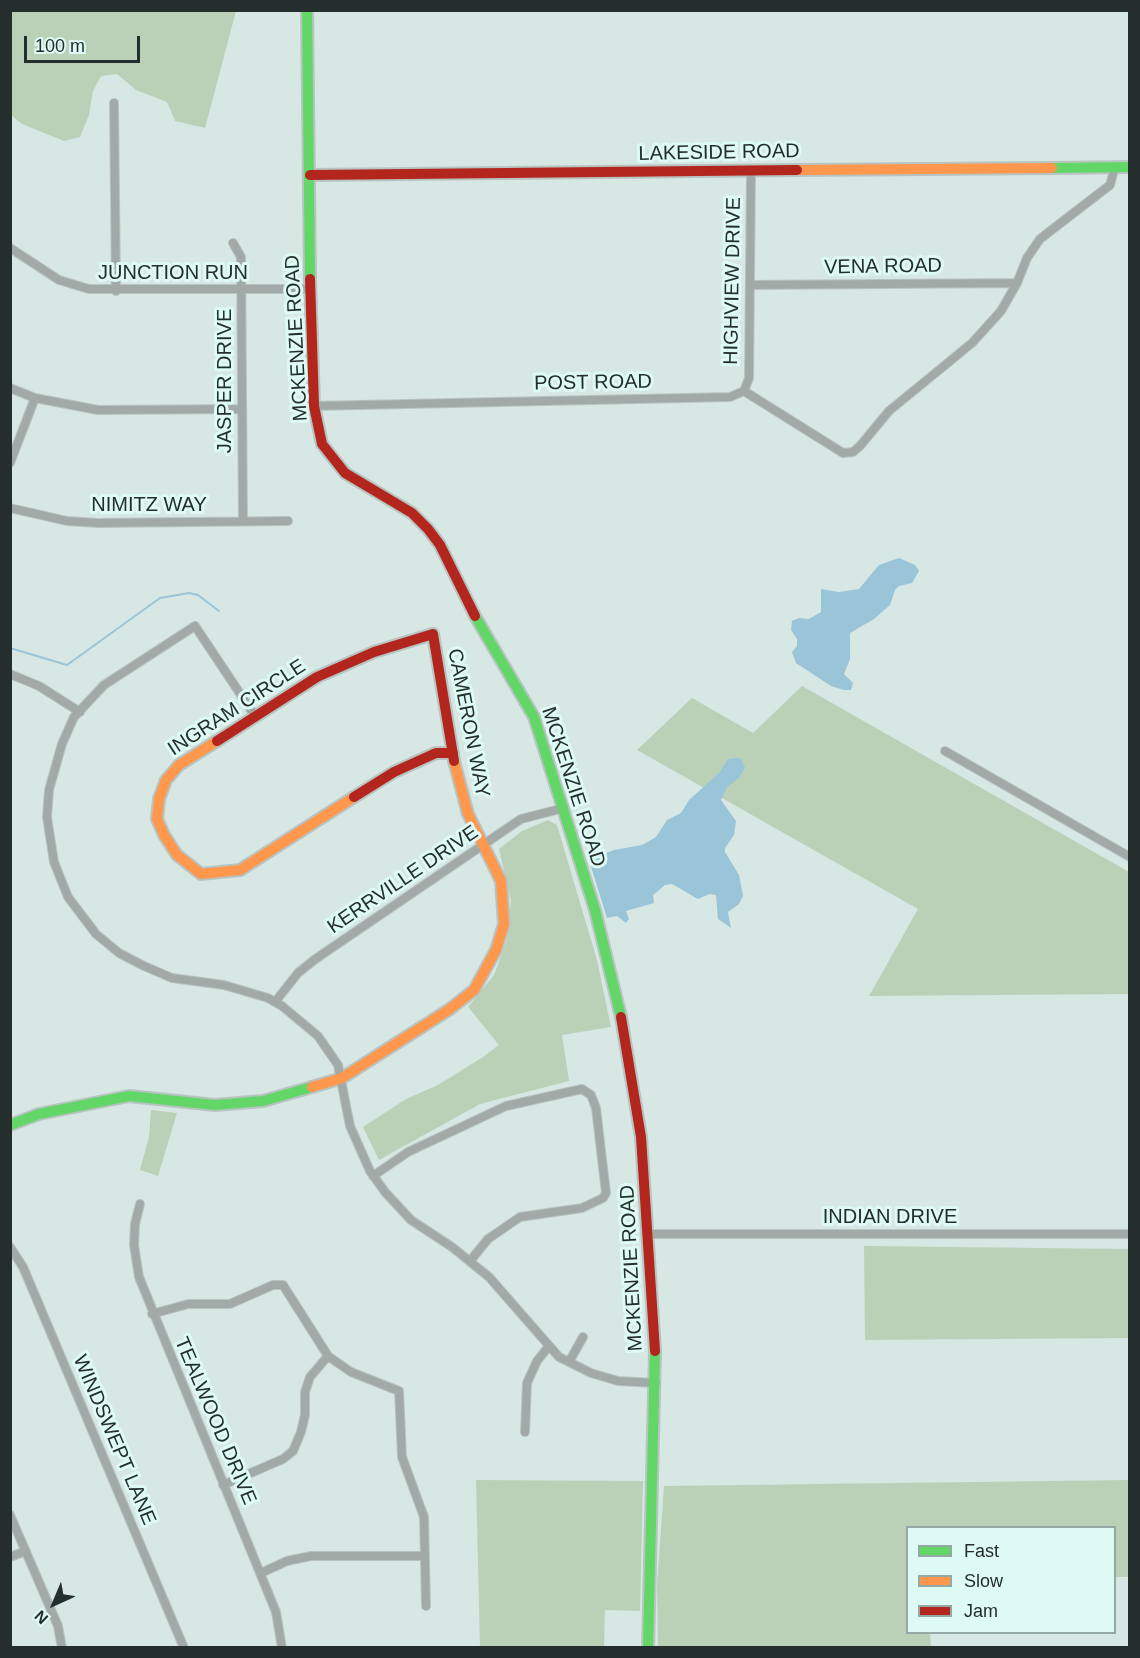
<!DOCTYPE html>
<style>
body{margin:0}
#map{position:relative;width:1140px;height:1658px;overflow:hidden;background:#d7e7e4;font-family:Helvetica,sans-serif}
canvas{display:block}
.frame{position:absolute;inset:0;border:12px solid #242f2d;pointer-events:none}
.legend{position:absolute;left:906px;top:1526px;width:210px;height:108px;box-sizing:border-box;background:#defaf5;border:2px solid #94a9a5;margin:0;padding:8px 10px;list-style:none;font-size:18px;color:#242f2d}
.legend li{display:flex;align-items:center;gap:12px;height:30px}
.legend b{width:30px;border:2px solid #94a9a5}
.north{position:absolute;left:24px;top:1574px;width:60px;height:60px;-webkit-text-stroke:4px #defaf5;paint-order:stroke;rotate:224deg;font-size:16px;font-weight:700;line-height:24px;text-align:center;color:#242f2d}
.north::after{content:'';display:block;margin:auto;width:21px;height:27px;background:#242f2d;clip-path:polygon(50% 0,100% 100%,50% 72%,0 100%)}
.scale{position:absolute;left:24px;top:36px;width:116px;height:27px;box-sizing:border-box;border:3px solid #242f2d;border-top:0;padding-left:8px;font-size:18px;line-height:21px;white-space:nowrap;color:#242f2d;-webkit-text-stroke:4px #defaf5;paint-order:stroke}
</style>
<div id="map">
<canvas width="1140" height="1658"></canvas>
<div class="frame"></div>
<ul class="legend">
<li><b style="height:8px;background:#63d668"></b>Fast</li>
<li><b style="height:8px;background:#ff974d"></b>Slow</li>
<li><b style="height:8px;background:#b3261e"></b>Jam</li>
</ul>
<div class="north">N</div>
<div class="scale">100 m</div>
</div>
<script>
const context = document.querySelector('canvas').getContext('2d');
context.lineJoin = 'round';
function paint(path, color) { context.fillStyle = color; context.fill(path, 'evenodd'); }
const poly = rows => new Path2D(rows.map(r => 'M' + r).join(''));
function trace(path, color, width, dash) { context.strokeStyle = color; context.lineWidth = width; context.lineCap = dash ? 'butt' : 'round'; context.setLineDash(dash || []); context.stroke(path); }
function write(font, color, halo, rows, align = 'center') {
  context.font = font + ' Helvetica,sans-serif'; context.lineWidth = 6; context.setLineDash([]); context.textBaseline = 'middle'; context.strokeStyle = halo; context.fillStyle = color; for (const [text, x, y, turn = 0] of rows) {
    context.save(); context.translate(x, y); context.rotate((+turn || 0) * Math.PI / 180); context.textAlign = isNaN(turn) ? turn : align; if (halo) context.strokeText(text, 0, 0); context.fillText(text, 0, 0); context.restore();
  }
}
paint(poly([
 [10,11,236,11,205,128,175,121,167,102,136,90,117,74,101,76,93,91,89,115,80,137,64,141,22,124,11,115],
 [802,686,1129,872,1129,994,869,996,918,909,637,750,692,698,753,733],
 [548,820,557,825,597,960,611,1027,562,1035,569,1081,480,1104,379,1160,363,1127,406,1099,438,1085,483,1057,499,1045,468,1007,494,975,507,940,511,901,499,849,522,831],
 [151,1110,177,1113,158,1176,140,1170,149,1137],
 [864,1246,1129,1249,1129,1338,865,1340],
 [476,1480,643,1481,640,1611,605,1610,604,1647,480,1647],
 [1129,1480,1129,1577,1115,1577,1114,1528,908,1528,908,1632,930,1633,931,1647,658,1647,657,1585,664,1486]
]), '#bbd1b7');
paint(poly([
 [899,558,915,565,919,571,912,583,899,586,895,590,890,605,874,619,850,633,850,659,844,674,853,683,851,690,844,690,831,686,796,663,792,652,797,646,797,639,791,630,792,621,799,618,809,619,821,612,821,589,839,592,859,589,879,565],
 [738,758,741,759,745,767,739,778,727,787,721,800,736,821,734,835,725,848,725,852,739,875,743,896,739,904,728,912,731,928,718,919,716,895,710,894,698,899,672,884,665,885,653,895,654,903,626,911,629,919,626,923,617,916,607,918,589,860,614,850,642,845,656,837,667,820,681,813,689,800,719,773,728,759]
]), '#9ac4d7');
trace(poly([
 [10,648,67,665,160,598,189,593,198,595,219,611]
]), '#9ac4d7', 2);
const street = poly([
 [114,103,116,291],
 [233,243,241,257,243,521],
 [10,248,59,280,89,289,311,289],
 [750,285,1017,283],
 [10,388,35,398,98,410,242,409],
 [744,391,749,378,751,171],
 [314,406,730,397,744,391,843,453,853,452,860,446,889,411,972,343,1001,311,1017,283,1027,258,1040,239,1110,185,1115,167],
 [10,463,35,398],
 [10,508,67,521,98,523,288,521],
 [10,674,39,686,80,712],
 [255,716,195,626,104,685,74,717,62,744,49,790,47,817,54,862,68,897,96,934,119,953,144,966,172,978,224,985,268,998,282,1006,318,1036,338,1065,350,1126,370,1171,385,1192,411,1220,452,1247,489,1277,559,1357,591,1373,618,1381,656,1383],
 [945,751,1130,857],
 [275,1002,298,973,314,960,521,819,564,808],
 [373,1176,408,1152,506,1106,582,1089,591,1095,596,1108,606,1193,603,1198,582,1208,520,1217,488,1239,470,1261],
 [140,1204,135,1224,134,1245,139,1277,276,1612,282,1648],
 [650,1234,1130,1234],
 [10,1247,23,1267,184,1648],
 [152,1314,188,1304,230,1304,273,1285,283,1285,328,1356,351,1372,399,1391,402,1457,424,1517,426,1606],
 [569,1362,583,1337],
 [525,1432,527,1383,537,1361,549,1346],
 [223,1485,283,1459,293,1451,301,1432,305,1415,305,1392,310,1377,328,1356],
 [10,1515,58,1626,62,1648],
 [10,1557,26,1551],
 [261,1573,287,1561,311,1556,425,1556]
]);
const fast = poly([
 [307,10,310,279],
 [1052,168,1130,167],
 [475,616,534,717,595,910,621,1017],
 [10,1125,39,1114,129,1096,215,1105,263,1101,312,1087],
 [648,1648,655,1351]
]);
const slow = poly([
 [797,170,1052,168],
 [217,741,179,765,166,780,159,799,157,819,164,835,177,855,201,874,240,870,354,797],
 [312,1087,342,1078,450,1009,474,990,496,950,504,924,501,881,468,814,454,761]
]);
const jam = poly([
 [310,175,797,170],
 [310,279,314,406,322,444,345,473,412,513,428,529,440,545,475,616],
 [217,741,317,677,374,652,433,634,454,761],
 [354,797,394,772,436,753,453,753],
 [621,1017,641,1137,655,1351]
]);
trace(street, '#b8c4c2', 10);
trace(fast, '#b8c4c2', 14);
trace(slow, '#b8c4c2', 14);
trace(jam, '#b8c4c2', 14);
trace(street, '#a2aaa8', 8);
trace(fast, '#63d668', 10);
trace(slow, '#ff974d', 10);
trace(jam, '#b3261e', 10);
write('20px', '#242f2d', '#defaf5', [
 ["LAKESIDE ROAD",719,153,-1],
 ["VENA ROAD",883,267,-1],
 ["JUNCTION RUN",173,273],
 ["HIGHVIEW DRIVE",733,281,-89],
 ["MCKENZIE ROAD",297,338,-93],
 ["JASPER DRIVE",225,381,-90],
 ["POST ROAD",593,383,-1],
 ["NIMITZ WAY",149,505],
 ["INGRAM CIRCLE",237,708,-33],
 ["CAMERON WAY",468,723,79],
 ["MCKENZIE ROAD",573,787,72],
 ["KERRVILLE DRIVE",403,880,-34],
 ["INDIAN DRIVE",890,1217],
 ["MCKENZIE ROAD",632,1268,-93],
 ["TEALWOOD DRIVE",215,1421,67],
 ["WINDSWEPT LANE",114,1440,67]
]);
</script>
